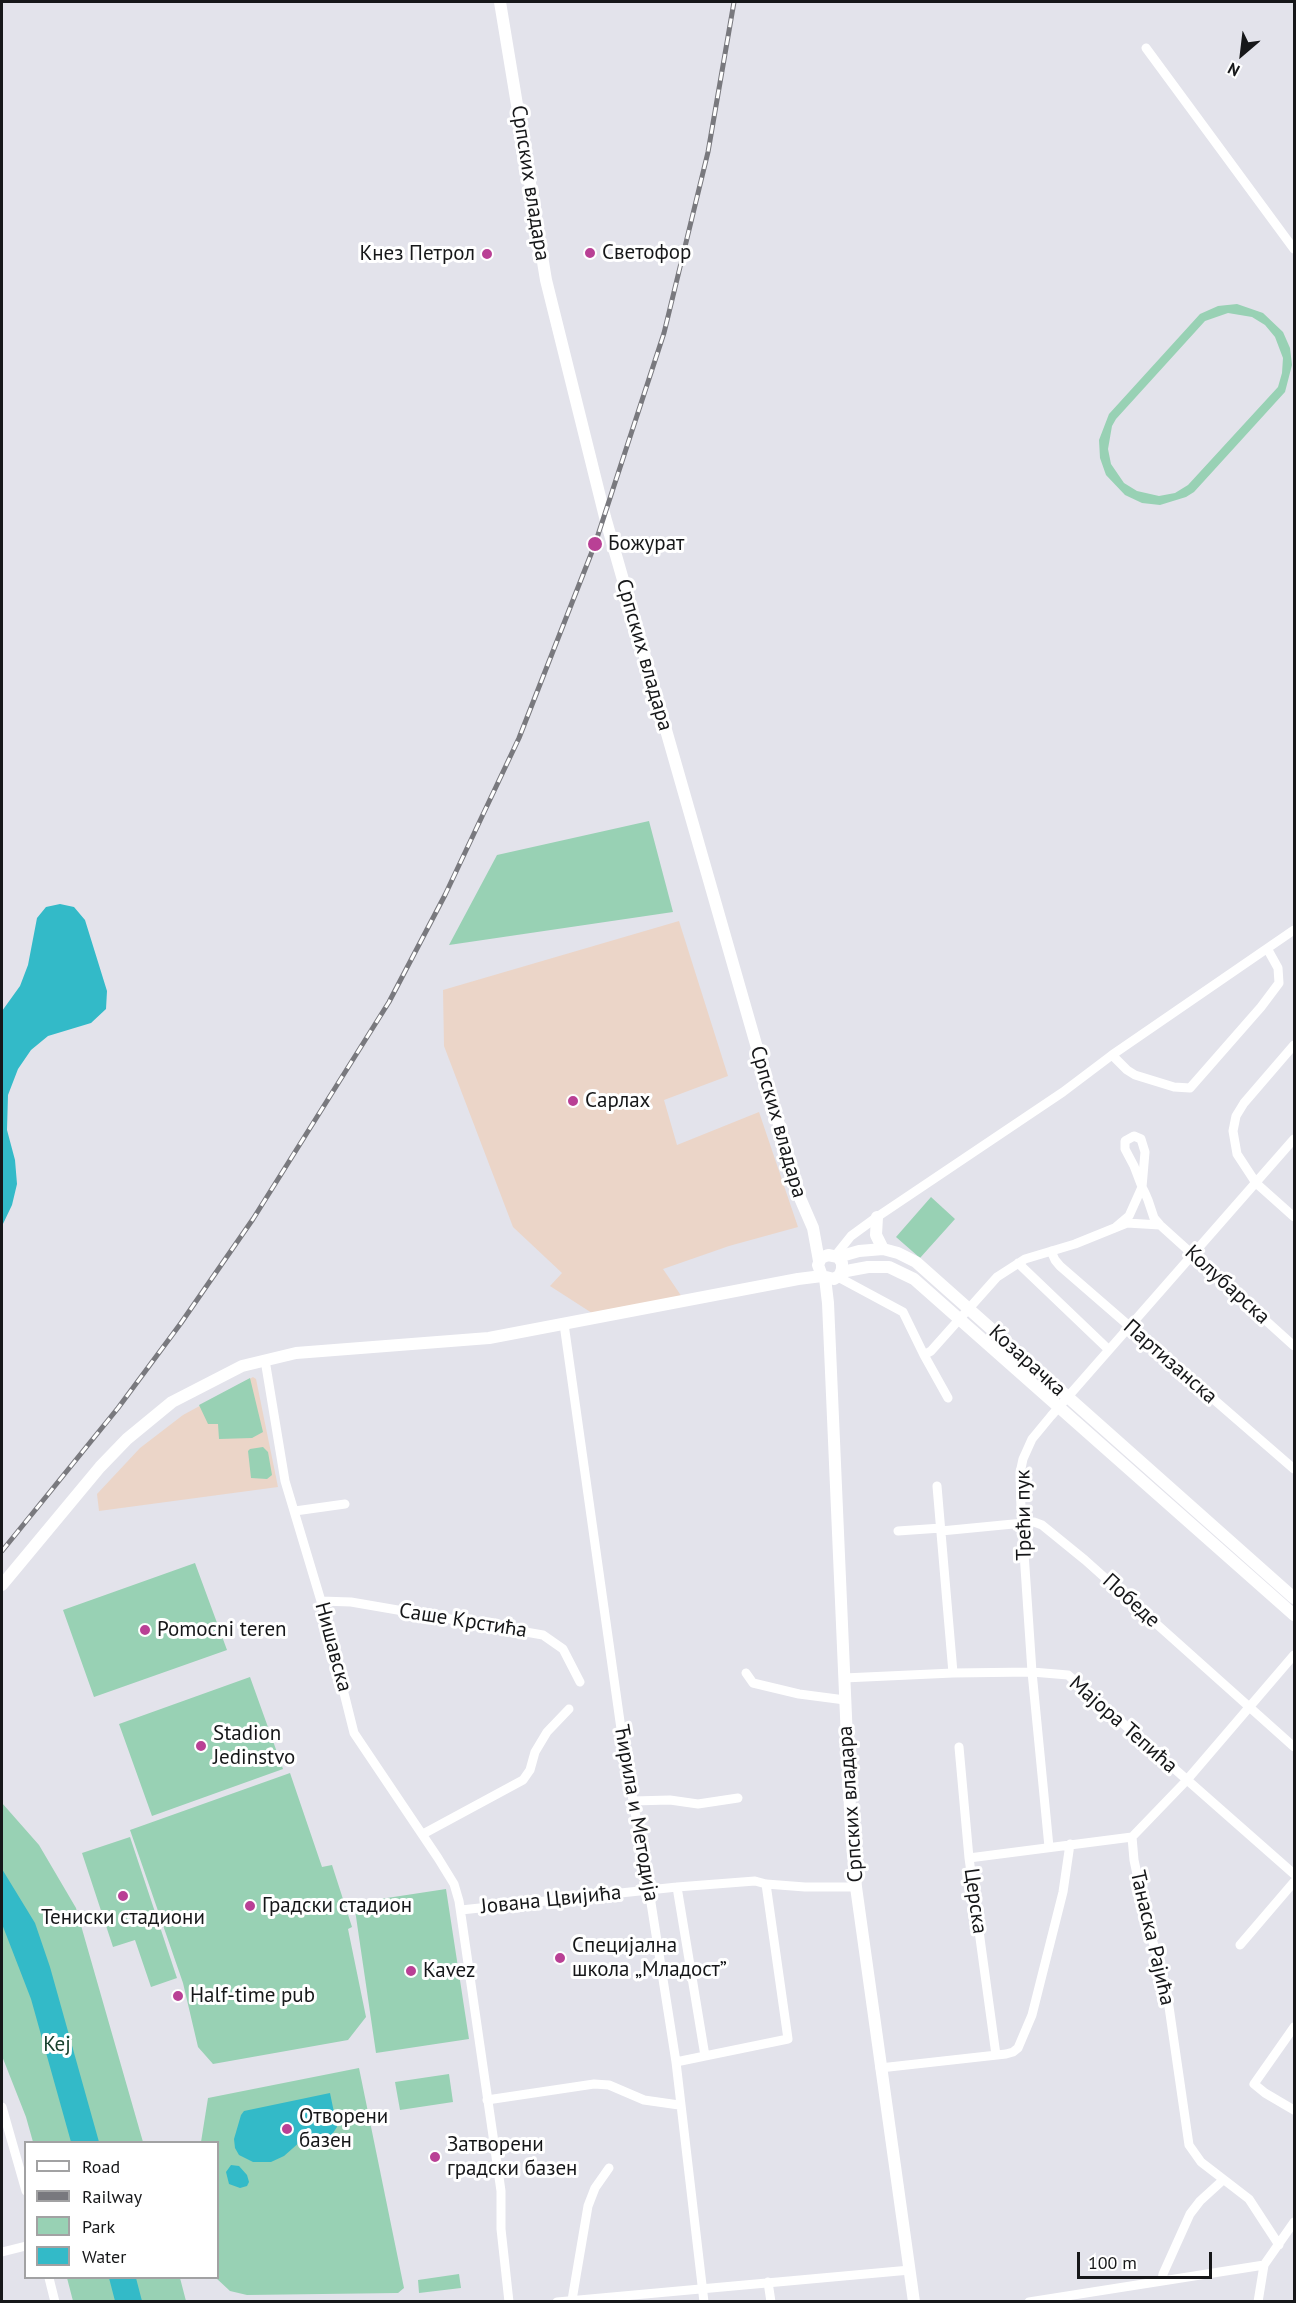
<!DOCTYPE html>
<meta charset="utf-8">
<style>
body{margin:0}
#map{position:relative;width:1296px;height:2303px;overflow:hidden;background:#e3e3eb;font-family:"PT Sans",sans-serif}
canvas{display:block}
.frame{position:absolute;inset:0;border:3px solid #161719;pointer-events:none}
.legend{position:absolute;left:24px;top:2141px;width:195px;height:138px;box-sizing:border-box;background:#fff;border:2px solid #a2a2a3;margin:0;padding:8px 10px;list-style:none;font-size:18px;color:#161719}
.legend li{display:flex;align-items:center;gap:12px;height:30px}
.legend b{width:30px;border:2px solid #a2a2a3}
.north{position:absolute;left:1212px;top:24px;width:60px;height:60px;-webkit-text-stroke:4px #fff;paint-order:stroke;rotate:208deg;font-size:16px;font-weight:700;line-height:24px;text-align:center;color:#161719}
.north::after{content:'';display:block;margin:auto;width:21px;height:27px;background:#161719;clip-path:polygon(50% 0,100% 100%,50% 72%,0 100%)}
.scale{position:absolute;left:1077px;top:2252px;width:135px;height:27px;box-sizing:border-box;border:3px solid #161719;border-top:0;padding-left:8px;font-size:18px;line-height:21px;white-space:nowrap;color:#161719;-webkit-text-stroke:4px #fff;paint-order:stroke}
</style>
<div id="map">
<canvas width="1296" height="2303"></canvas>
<div class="frame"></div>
<ul class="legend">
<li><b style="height:8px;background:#fff"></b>Road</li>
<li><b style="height:8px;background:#79797e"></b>Railway</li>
<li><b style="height:16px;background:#98d1b4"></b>Park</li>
<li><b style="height:16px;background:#33bac8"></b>Water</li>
</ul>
<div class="north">N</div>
<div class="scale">100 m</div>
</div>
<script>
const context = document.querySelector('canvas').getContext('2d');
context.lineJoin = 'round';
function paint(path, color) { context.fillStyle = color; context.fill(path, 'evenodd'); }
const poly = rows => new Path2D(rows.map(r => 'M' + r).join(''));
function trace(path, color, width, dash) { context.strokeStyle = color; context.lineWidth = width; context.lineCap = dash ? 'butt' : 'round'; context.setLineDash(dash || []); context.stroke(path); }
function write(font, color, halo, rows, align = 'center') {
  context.font = font + ' "PT Sans",sans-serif'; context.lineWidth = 6; context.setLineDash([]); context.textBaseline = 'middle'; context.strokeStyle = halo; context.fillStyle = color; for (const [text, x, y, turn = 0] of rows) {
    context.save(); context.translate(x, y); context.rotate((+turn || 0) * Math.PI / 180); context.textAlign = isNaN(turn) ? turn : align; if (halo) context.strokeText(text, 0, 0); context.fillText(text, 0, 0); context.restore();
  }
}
paint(poly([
 [679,921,728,1076,664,1100,677,1145,759,1112,798,1227,729,1246,663,1269,682,1297,595,1315,550,1286,562,1273,513,1227,444,1046,443,990],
 [253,1377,256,1379,278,1487,99,1511,97,1494,140,1448,183,1415]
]), '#ebd5c8');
paint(poly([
 [1237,304,1263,313,1283,332,1290,348,1292,365,1285,392,1194,492,1186,497,1160,505,1142,503,1125,495,1106,475,1100,458,1099,440,1109,414,1200,314,1218,306],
 [1228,313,1252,317,1265,325,1275,337,1283,358,1282,373,1278,387,1188,485,1175,493,1159,496,1137,491,1124,483,1111,464,1108,449,1112,426,1116,419,1205,321],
 [649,821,673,912,449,945,497,855],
 [931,1197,955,1219,920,1258,896,1237],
 [250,1378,263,1432,252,1438,219,1439,218,1424,208,1424,199,1405],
 [263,1447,268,1452,272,1475,267,1479,251,1478,248,1451,250,1449],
 [195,1563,227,1650,94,1697,63,1610],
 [250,1677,283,1769,152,1816,119,1724],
 [290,1773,322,1867,332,1865,352,1927,348,1929,366,2017,348,2040,213,2064,198,2047,183,1983,130,1830],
 [2,1803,39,1845,76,1908,143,2142,33,2142,26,2117,2,2056],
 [130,1837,177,1978,151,1987,135,1940,113,1947,82,1853],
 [446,1889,469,2039,376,2053,354,1903],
 [359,2068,404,2288,398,2293,247,2295,230,2291,216,2278,218,2142,201,2142,208,2098],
 [449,2074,453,2102,400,2110,395,2082],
 [459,2274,461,2288,419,2293,418,2280],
 [67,2278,180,2278,186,2301,73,2301]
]), '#98d1b4');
paint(poly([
 [60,904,74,907,85,920,107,991,106,1009,91,1023,48,1036,31,1050,18,1069,8,1095,7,1130,15,1160,17,1184,12,1205,2,1226,2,1011,20,986,28,965,37,918,46,907],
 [2,1869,35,1923,50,1967,99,2142,71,2142,31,1999,2,1924],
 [330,2093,337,2127,329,2139,318,2143,301,2141,284,2156,271,2162,253,2162,239,2155,235,2148,234,2139,241,2115,244,2111],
 [231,2165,239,2166,247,2175,249,2182,247,2186,240,2188,229,2184,226,2172],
 [109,2278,136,2278,142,2301,115,2301]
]), '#33bac8');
trace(poly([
 [1146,48,1294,249],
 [1294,1045,1244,1103,1236,1116,1233,1131,1237,1154,1256,1183,1294,1217],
 [1112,1055,1127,1070,1135,1075,1174,1087,1190,1088,1261,1007,1279,983,1278,968,1268,950],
 [1116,1227,1129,1216,1142,1187,1145,1152,1141,1139,1134,1136,1125,1141,1125,1149,1134,1166,1142,1187,1145,1193,1148,1200,1154,1218,1160,1225,1294,1346],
 [1051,1251,1055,1260,1060,1266,1294,1469],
 [835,1256,851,1236,877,1217,1063,1092,1112,1055,1294,930],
 [1018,1263,1109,1350],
 [838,1277,903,1312,924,1355,948,1398],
 [564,1324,624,1750,649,1890,676,2062,704,2302],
 [924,1355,931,1351,997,1277,1025,1259,1075,1244,1127,1223,1160,1225],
 [265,1360,285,1481,321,1601,354,1733,438,1858,454,1884,459,1901,501,2191,501,2229,509,2302],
 [937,1486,953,1673],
 [295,1511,345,1504],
 [898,1531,941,1528],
 [941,1531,1034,1522,1042,1525,1085,1560,1294,1747],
 [321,1601,351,1602,543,1635,563,1649,580,1682],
 [746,1673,753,1683,799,1694,845,1700],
 [844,1678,953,1673,1032,1672,1068,1675,1294,1874],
 [959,1747,969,1858,996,2055],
 [633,1801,670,1800,698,1804,738,1798],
 [423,1834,523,1780,530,1770,535,1752,547,1732,569,1709],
 [1132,1837,1134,1860,1146,1917,1167,1993,1189,2145,1201,2162,1249,2199,1279,2245],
 [1132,1837,1186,1781,1294,1655],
 [1049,1847,1032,1672,1021,1508,1020,1473,1023,1459,1032,1439,1051,1416,1294,1139],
 [969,1858,1132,1837],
 [461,1910,677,1887,755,1881,766,1884,805,1887,856,1887],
 [1240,1945,1294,1882],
 [1294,2027,1254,2084,1265,2093,1294,2110],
 [705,2056,788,2039,766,1884],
 [676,2062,705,2056,677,1887],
 [880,2068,1006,2054,1013,2052,1018,2048,1032,2015,1063,1892,1070,1844],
 [487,2100,594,2084,609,2085,644,2100,679,2105],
 [2,2107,26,2191],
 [2,2252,26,2246],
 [49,2278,55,2302],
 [1162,2281,1163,2274,1190,2214,1200,2201,1223,2180],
 [768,2282,771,2302],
 [572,2300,588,2206,595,2188,609,2168],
 [557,2302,910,2270],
 [1029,2302,1264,2265],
 [1258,2302,1264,2265,1294,2222]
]), '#fff', 9);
trace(poly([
 [500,2,546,280,605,517,800,1198,813,1228,819,1261],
 [877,1217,876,1235,883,1249],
 [838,1257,859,1251,883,1249,898,1253,916,1262,1294,1598],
 [841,1272,868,1267,889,1267,914,1279,1294,1615],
 [825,1278,828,1303,851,1831,856,1887,914,2302],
 [2,1585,100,1467,127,1439,172,1402,242,1366,296,1353,489,1338,798,1279,822,1276,834,1279,840,1275,842,1269,842,1263,838,1257,828,1255,821,1258,818,1265,822,1276]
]), '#fff', 12);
const rail = poly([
 [2,1551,118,1408,181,1323,253,1219,389,1002,445,895,519,738,595,544,664,333,708,152,734,2]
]);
trace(rail, '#79797e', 5);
trace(rail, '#fff', 3, [9]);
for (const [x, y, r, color] of [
 [590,253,6,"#b94095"],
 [487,254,6,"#b94095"],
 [595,544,8,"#b94095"],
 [573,1101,6,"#b94095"],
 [145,1630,6,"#b94095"],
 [201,1746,6,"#b94095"],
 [123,1896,6,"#b94095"],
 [250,1906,6,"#b94095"],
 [560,1958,6,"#b94095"],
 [411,1971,6,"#b94095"],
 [178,1996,6,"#b94095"],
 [287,2129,6,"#b94095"],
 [435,2157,6,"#b94095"]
]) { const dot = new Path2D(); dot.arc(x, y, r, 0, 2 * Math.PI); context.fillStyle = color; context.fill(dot); trace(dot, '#fff', 2); }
write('21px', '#161719', '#fff', [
 ["Српских владара",530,183,81],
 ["Српских владара",644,655,74],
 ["Српских владара",778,1122,74],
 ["Колубарска",1227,1285,42],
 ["Козарачка",1027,1361,42],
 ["Партизанска",1170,1362,41],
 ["Трећи пук",1024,1515,-91],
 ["Победе",1131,1601,42],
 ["Саше Крстића",463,1621,9],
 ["Нишавска",333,1647,75],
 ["Мајора Тепића",1123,1725,41],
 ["Српских владара",851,1804,-94],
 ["Ћирила и Методија",636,1813,80],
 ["Јована Цвијића",551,1900,-6],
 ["Церска",975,1901,82],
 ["Танаска Рајића",1152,1938,77]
]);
write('21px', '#161719', '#fff', [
 ["Светофор",602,253],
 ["Кнез Петрол",475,254,"right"],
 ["Божурат",608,544],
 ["Сарлах",585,1101],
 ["Pomocni teren",157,1630],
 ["Stadion",213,1734],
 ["Jedinstvo",213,1758],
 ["Градски стадион",262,1906],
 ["Тениски стадиони",123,1918,"center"],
 ["Специјална",572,1946],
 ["школа „Младост”",572,1970],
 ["Kavez",423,1971],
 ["Half-time pub",190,1996],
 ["Отворени",299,2117],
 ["базен",299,2141],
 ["Затворени",447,2145],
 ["градски базен",447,2169]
], 'left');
write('21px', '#19422f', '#fff', [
 ["Кеј",57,2045]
]);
</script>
